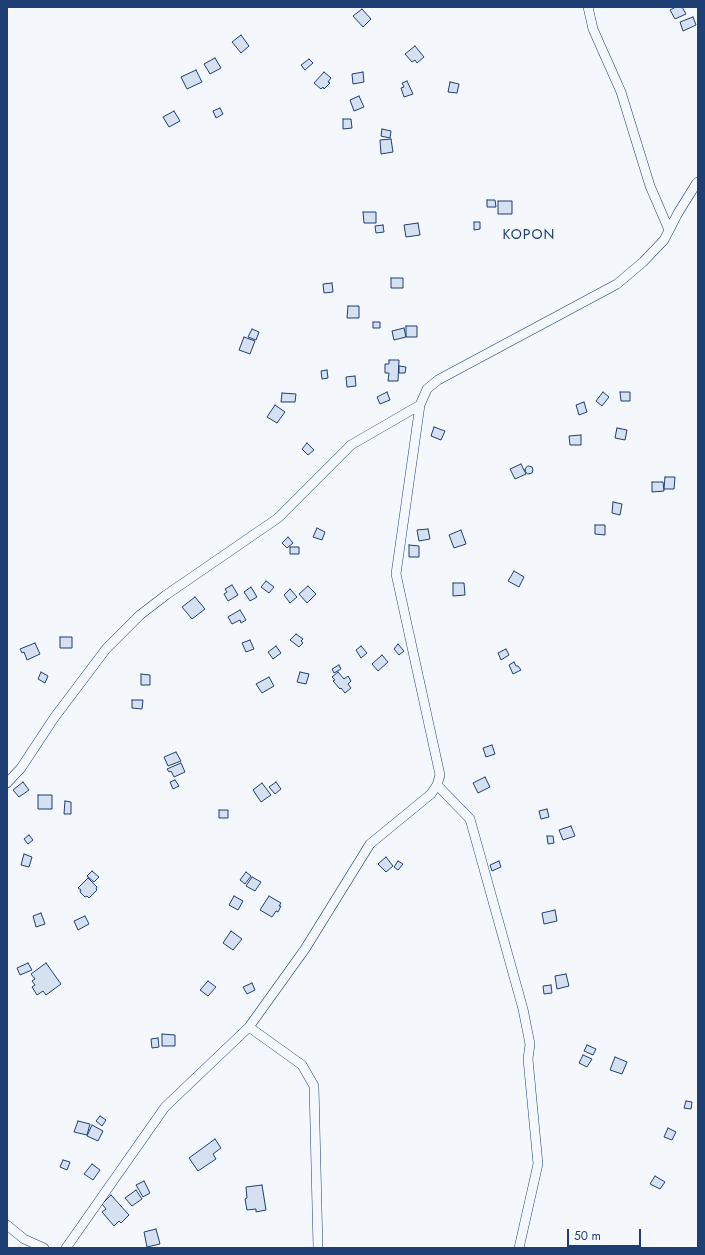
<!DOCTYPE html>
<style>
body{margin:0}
#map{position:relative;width:705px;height:1255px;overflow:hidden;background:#f4f7fb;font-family:Jost,sans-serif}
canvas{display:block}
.frame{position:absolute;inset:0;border:8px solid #1d3f73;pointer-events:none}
.scale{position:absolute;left:567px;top:1229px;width:74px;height:18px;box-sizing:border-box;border:2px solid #1d3f73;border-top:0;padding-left:5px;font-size:12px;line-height:14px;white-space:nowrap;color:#1d3f73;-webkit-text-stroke:3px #f4f7fb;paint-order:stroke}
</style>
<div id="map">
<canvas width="705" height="1255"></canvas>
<div class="frame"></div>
<div class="scale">50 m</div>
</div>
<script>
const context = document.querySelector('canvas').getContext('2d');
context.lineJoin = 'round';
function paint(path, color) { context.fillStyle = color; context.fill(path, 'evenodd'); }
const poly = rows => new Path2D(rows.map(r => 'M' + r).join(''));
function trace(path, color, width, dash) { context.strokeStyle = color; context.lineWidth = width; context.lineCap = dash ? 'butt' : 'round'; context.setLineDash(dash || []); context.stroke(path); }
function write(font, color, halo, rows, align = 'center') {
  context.font = font + ' Jost,sans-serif'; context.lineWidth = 3; context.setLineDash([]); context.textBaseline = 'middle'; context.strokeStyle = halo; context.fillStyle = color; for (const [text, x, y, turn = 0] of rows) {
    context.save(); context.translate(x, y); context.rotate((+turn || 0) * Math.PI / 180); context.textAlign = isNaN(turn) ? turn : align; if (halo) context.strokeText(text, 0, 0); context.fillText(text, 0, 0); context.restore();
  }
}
const building = poly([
 [676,7,682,7,686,14,675,19,670,10,676,7],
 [362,9,371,19,363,27,353,16,362,9],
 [693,17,696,25,683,31,680,22,693,17],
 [241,35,249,46,241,53,232,42,241,35],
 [415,46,424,57,417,63,415,60,412,62,405,54,415,46],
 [215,58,221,68,210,74,204,64,215,58],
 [309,59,313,63,305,70,301,65,309,59],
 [196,70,202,82,187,89,181,77,196,70],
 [324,72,331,78,328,82,330,83,324,89,323,87,321,89,314,83,324,72],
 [363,72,364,82,353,84,352,74,363,72],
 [407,81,413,94,404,97,401,88,404,87,402,83,407,81],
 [450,82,459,84,457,93,448,92,450,82],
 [359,96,364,107,354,111,350,100,359,96],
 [220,108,223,114,216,118,213,111,220,108],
 [174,111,180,121,169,127,163,117,174,111],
 [343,119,351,119,352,128,343,129,343,119],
 [382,129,391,131,390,138,381,136,382,129],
 [391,139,393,152,381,154,380,140,391,139],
 [487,200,495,200,496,207,487,207,487,200],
 [498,201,512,201,512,214,498,214,498,201],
 [363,212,376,212,376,223,364,223,363,212],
 [474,222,480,222,480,229,474,230,474,222],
 [418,223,420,235,406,237,404,225,418,223],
 [383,225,384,232,376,233,375,226,383,225],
 [391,278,403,278,403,288,391,288,391,278],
 [332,283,333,292,324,293,323,284,332,283],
 [348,306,359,306,359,318,347,318,348,306],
 [373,322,380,322,380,328,373,328,373,322],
 [406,326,417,326,417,337,406,337,406,326],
 [404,328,406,337,394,340,392,331,404,328],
 [252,329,259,332,256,340,248,337,252,329],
 [244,337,255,341,250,354,239,350,244,337],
 [389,360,399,360,398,381,388,381,389,373,385,373,385,364,389,364,389,360],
 [399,366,406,367,405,373,399,373,399,366],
 [327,370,328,378,322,379,321,371,327,370],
 [355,376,356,386,347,387,346,377,355,376],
 [387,392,390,400,380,404,377,397,387,392],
 [603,392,609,397,602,406,596,401,603,392],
 [620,392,630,392,630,401,621,401,620,392],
 [282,393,296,394,295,402,281,402,282,393],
 [584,402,587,412,579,415,576,405,584,402],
 [275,405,285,412,277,423,267,417,275,405],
 [434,427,445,431,441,440,431,436,434,427],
 [617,428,627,430,625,440,615,438,617,428],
 [581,435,581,445,570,445,569,436,581,435],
 [307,443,314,450,308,455,302,449,307,443],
 [521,464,526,474,515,479,510,469,521,464],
 '525 470a4 4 0 1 1 8 0a4 4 0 1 1-8 0Z',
 [665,477,675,477,674,489,664,489,665,477],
 [652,482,663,482,664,491,652,492,652,482],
 [613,502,622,504,620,515,612,513,613,502],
 [595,525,605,525,605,535,595,534,595,525],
 [317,528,325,532,322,540,313,537,317,528],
 [428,529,430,539,419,541,417,530,428,529],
 [461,530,466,544,454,548,449,535,461,530],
 [288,537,293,543,287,548,282,543,288,537],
 [409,545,419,546,419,557,409,557,409,545],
 [290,547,299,547,299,554,290,554,290,547],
 [514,571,524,577,519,587,508,581,514,571],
 [266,581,274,587,269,593,261,587,266,581],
 [453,583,464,583,465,595,453,596,453,583],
 [232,585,238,595,228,601,224,594,227,592,225,589,232,585],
 [308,586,316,594,307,603,299,594,308,586],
 [251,587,257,597,250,601,244,592,251,587],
 [290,589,297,597,290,603,284,595,290,589],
 [195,597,205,609,192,619,182,607,195,597],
 [240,610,246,620,241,623,240,620,232,624,228,617,240,610],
 [296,634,303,639,301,641,303,643,299,647,290,640,296,634],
 [60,637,72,637,72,648,60,648,60,637],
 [250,640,254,649,246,652,242,643,250,640],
 [35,643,40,654,27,660,24,652,22,653,20,649,35,643],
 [398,644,404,651,399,655,394,649,398,644],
 [276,646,281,653,273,659,268,652,276,646],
 [361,646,367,653,361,658,356,650,361,646],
 [506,649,509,655,501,660,498,653,506,649],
 [382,655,388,662,378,671,372,664,382,655],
 [514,662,516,666,518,666,521,670,513,674,509,665,514,662],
 [339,665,341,669,334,673,332,669,339,665],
 [41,672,48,676,45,683,38,679,41,672],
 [300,672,309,674,306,684,297,682,300,672],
 [338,672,344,679,348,676,351,681,348,684,351,688,345,693,341,688,340,689,333,681,335,680,332,677,338,672],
 [141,674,150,675,150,685,141,685,141,674],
 [269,677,274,686,262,693,256,684,269,677],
 [132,700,143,700,142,709,132,708,132,700],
 [492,745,495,754,486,757,483,748,492,745],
 [176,752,181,761,168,766,164,757,176,752],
 [181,763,185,772,174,777,171,771,169,772,167,769,181,763],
 [485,777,490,787,478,793,473,783,485,777],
 [175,780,179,786,173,789,170,782,175,780],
 [23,782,29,790,19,797,13,790,23,782],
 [276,782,281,789,275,794,269,787,276,782],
 [262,783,271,795,261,802,253,790,262,783],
 [38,795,52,795,52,809,38,809,38,795],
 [65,801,71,802,71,814,64,814,65,801],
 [547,809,549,817,541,819,539,811,547,809],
 [219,810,228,810,228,818,219,818,219,810],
 [571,826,575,836,563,840,559,830,571,826],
 [29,835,33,840,28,844,24,839,29,835],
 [547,836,553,836,554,843,548,844,547,836],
 [24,854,32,857,29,867,21,865,24,854],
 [386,857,393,866,386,872,378,864,386,857],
 [398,861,403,864,398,870,394,867,398,861],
 [499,861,501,867,492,871,490,865,499,861],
 [92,871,99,877,94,882,87,876,92,871],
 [246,872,251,876,245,884,240,880,246,872],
 [252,877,261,882,255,891,246,886,252,877],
 [88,878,97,887,96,889,97,890,89,898,87,896,85,897,80,892,81,890,78,888,88,878],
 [234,896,243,901,238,910,229,905,234,896],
 [269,896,281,903,279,906,281,906,278,912,276,911,272,917,260,910,269,896],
 [555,910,557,921,544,924,542,913,555,910],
 [41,913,45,924,36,927,33,916,41,913],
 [85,916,89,924,78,930,74,921,85,916],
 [231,931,242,939,233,950,223,943,231,931],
 [28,963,32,970,20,975,17,968,28,963],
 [46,963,61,984,46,995,43,991,37,995,32,987,35,985,32,981,35,979,31,974,46,963],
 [566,974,569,986,557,989,555,976,566,974],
 [208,981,216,987,208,996,200,990,208,981],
 [252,983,255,990,247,994,243,987,252,983],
 [551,985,552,993,544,994,543,986,551,985],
 [162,1034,175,1035,175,1046,162,1046,162,1034],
 [158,1038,159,1047,152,1048,151,1039,158,1038],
 [587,1045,596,1049,593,1055,584,1051,587,1045],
 [583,1055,592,1059,587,1067,579,1063,583,1055],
 [615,1057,627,1062,622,1074,610,1070,615,1057],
 [686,1101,692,1102,691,1109,684,1108,686,1101],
 [100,1116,106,1120,102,1126,96,1121,100,1116],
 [78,1121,90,1124,87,1135,74,1132,78,1121],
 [92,1125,103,1131,98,1141,87,1136,92,1125],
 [668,1128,676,1132,672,1140,664,1137,668,1128],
 [215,1139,221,1148,213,1154,216,1159,198,1171,189,1158,215,1139],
 [63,1160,70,1162,67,1170,60,1167,63,1160],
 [92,1164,100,1170,93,1180,84,1174,92,1164],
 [655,1176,665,1182,660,1189,650,1184,655,1176],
 [144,1181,150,1193,143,1197,136,1185,144,1181],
 [262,1185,266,1210,256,1212,256,1209,247,1210,245,1199,247,1198,246,1187,262,1185],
 [136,1190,142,1199,132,1206,125,1198,136,1190],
 [111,1195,129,1215,121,1223,119,1221,114,1226,102,1212,106,1209,102,1204,111,1195],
 [156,1229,160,1244,147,1247,144,1232,156,1229]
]);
paint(building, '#d5e0f0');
trace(building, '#1d3f73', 1);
const street = poly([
 [588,7,593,29,621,92,650,186,669,230],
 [7,783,21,768,54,718,106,649,140,615,166,595,278,518,351,445,420,405],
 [437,785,470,819,523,1009,530,1044,528,1059,538,1164,519,1248],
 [249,1027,302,1065,314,1086,318,1248],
 [7,1225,24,1239,44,1248],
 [66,1248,165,1107,249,1027,305,949,370,844,431,794,437,785,440,775,396,574,420,405,427,389,438,380,617,284,643,262,664,240,678,213,696,184,698,182]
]);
trace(street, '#1d3f73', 10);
trace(street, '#f4f7fb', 9);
context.letterSpacing = '1px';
write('14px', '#1d3f73', '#f4f7fb', [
 ["KOPON",529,236]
]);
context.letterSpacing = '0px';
</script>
